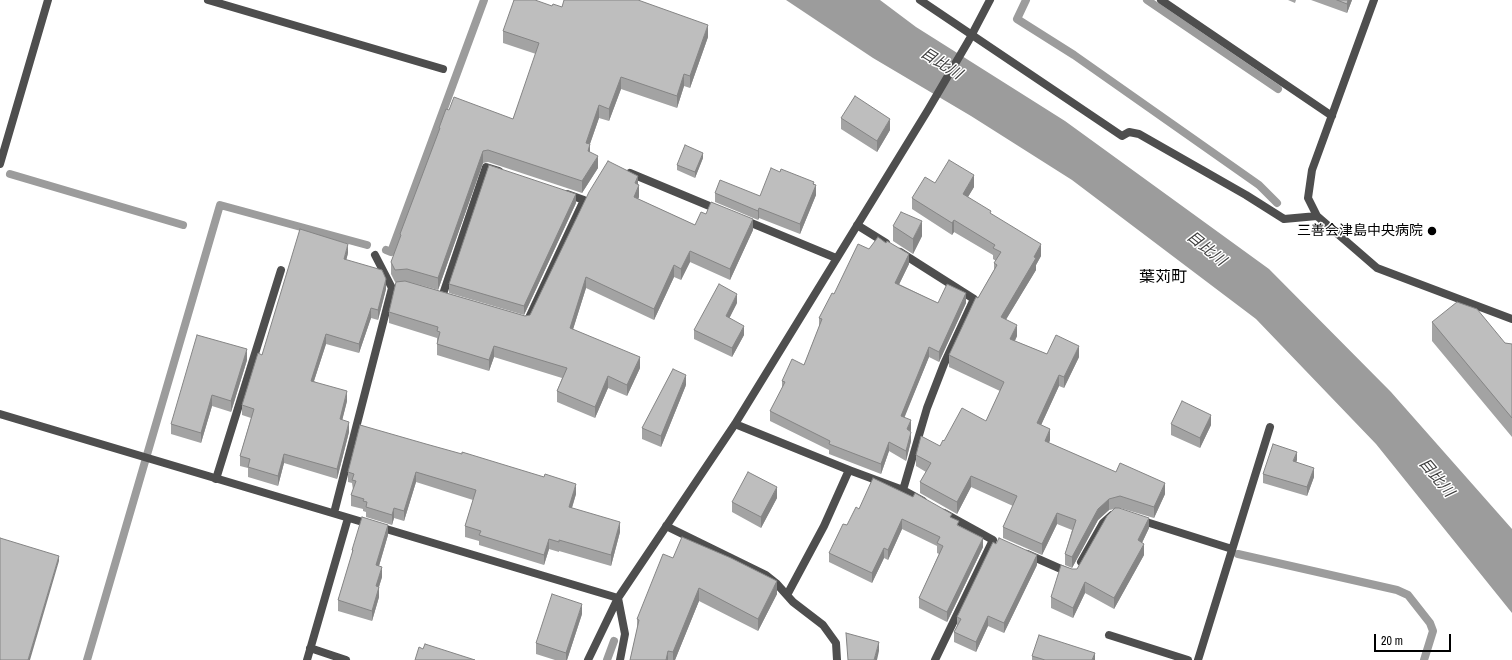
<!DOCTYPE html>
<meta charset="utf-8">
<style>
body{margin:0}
#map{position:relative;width:1512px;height:660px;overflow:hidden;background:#fff;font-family:"Archivo Narrow",sans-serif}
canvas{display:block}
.scale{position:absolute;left:1374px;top:634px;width:77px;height:18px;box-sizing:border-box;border:2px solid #000;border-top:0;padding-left:5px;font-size:12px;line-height:14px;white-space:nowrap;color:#000;-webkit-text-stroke:3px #fff;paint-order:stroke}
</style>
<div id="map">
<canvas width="1512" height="660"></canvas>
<div class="scale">20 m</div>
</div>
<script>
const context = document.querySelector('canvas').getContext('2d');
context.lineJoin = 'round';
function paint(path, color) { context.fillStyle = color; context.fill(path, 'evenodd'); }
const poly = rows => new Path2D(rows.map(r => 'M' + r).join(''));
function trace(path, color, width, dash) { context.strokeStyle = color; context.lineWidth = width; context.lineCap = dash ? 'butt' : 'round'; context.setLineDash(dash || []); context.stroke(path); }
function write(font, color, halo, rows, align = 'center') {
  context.font = font + ' "Archivo Narrow","Noto Sans JP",sans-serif'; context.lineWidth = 3; context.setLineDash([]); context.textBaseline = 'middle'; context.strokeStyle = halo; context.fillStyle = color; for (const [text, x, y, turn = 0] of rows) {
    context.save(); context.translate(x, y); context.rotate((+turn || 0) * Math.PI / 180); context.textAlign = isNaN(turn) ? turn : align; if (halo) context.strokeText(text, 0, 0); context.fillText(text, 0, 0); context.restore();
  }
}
paint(poly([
 [786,0,880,0,916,27,1065,121,1269,269,1391,392,1512,529,1512,613,1376,444,1256,319,1072,180,971,116,873,58]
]), '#9c9c9c');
trace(poly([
 [1026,0,1017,19,1074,55,1259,185,1277,203],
 [1147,0,1278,89],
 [10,174,183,225],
 [386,250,391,252,484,0],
 [1238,554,1397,590,1408,595,1430,623,1433,631,1424,660],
 [87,660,220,205,367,245],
 [607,660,614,641]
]), '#9c9c9c', 8);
trace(poly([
 [216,479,281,270],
 [1109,635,1188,660]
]), '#4e4e4e', 8);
trace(poly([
 [208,0,443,69],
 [920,0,1122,136,1129,132,1139,134,1246,195,1284,219,1317,216],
 [1161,0,1332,116],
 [1374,0,1312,170,1308,198,1317,216,1377,268,1512,319],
 [0,164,48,0],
 [630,173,719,210],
 [744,220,836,258],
 [857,225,886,243],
 [900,252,974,299,944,364,927,408,903,490],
 [442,297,486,167,499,171],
 [524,321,527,322,584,200,567,194],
 [0,414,618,598],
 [735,424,849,470,903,490,923,501],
 [334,513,392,288,375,255],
 [1140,520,1232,549],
 [666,526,766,575,776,583,793,602,823,625,836,643,837,660],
 [1027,554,1070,573],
 [1081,562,1103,523,1112,515],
 [787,595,824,526,849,470],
 [618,598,625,634,620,660],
 [310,648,346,660],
 [307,660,348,518],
 [588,660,618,598,735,424,928,110,969,40,990,0],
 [935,660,993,540,944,513],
 [1198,660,1270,427]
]), '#4e4e4e', 8);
paint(poly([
 [1288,0,1296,0,1295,3],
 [1311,0,1352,0,1347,13],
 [552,6,562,7,708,37,690,88,684,86,677,108,621,89,609,121,599,118,590,144,590,152,598,168,582,193,488,162,483,163,438,290,406,281,525,316,530,315,638,185,639,197,638,199,695,225,706,214,753,230,730,280,690,262,681,280,674,277,654,320,586,288,573,329,640,368,627,396,608,388,595,418,557,402,557,391,562,378,494,357,489,371,437,355,437,338,389,323,389,312,396,282,395,282,391,274,391,262,400,238,400,234,439,132,439,128,449,110,513,119,536,54,503,43,503,31],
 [841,118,890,130,877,152,841,129],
 [703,158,695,178,677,170,677,165],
 [935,183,974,187,968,197,991,214,1041,256,1036,265,1036,270,1006,319,1017,336,1015,341,1047,354,1079,357,1064,388,1059,386,1041,425,1050,440,1049,443,1165,494,1154,518,1120,508,1119,508,1149,528,1142,543,1144,555,1114,609,1085,593,1073,618,1051,608,1051,597,1072,569,1077,569,1115,509,1109,510,1098,520,1072,568,1065,565,1065,554,1072,530,1057,524,1042,555,1003,538,1003,527,1013,506,971,487,957,514,920,493,920,482,926,472,916,466,916,455,940,446,944,441,986,421,1000,391,949,367,949,355,978,298,994,270,994,263,996,261,993,259,993,255,954,232,952,235,912,209,912,198],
 [814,185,816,195,800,234,759,218,758,220,715,202,715,193,760,196],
 [576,203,524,315,449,293,449,284],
 [893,226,922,236,913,254,893,241],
 [869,249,909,264,899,284,938,303,966,303,939,362,929,357,904,417,911,430,910,431,911,441,906,461,889,451,881,474,829,454,829,450,770,421,770,411,782,389,782,381,804,365,819,327,819,318,834,294],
 [348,253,346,260,386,289,378,320,371,318,359,353,326,344,314,381,347,401,342,420,349,432,337,479,284,463,278,486,248,477,248,468,240,466,240,456,251,418,242,415,242,405,262,355],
 [737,303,729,318,744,335,732,357,694,339,694,330],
 [1432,322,1505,343,1512,344,1512,437,1432,341],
 [247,360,231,412,212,406,201,443,171,434,171,424],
 [686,385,661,447,642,439,642,428],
 [1171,424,1211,425,1200,448,1171,435],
 [360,425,576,494,572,508,620,532,611,566,559,551,559,552,549,549,544,565,479,545,479,541,465,537,465,526,473,500,416,482,404,521,394,518,392,525,366,517,366,512,363,511,363,509,351,506,351,495,353,490,352,483,348,482,348,472],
 [1297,460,1296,462,1314,477,1307,496,1263,483,1263,474],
 [777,498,761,528,732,512,732,502],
 [859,509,952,518,959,526,983,547,947,622,919,608,919,598,939,554,937,553,937,546,902,529,888,560,884,558,872,583,829,562,829,553],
 [388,535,379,566,382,577,379,587,379,597,372,621,338,611,338,600,352,554,352,550],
 [673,558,777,594,758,631,699,601,675,660,630,660,637,630,637,619],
 [1037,565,1004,633,988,626,976,652,954,642,954,632,957,626,957,617],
 [582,614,567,660,555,660,536,654,536,643],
 [1032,656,1095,660,1032,660]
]), '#a3a3a3');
paint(poly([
 [1348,0,1352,0,1347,13,1347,4],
 [708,25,708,37,690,88,690,76],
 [684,74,684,86,677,108,677,96],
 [621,77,621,89,609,121,609,109],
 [599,105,599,118,586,155,586,143],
 [890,119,890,130,877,152,877,141],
 [590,144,590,156,588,151],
 [483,151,483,163,438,290,438,278],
 [703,153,703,158,695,178,695,172],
 [598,156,598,168,582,193,582,181],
 [974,175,974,187,963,205,963,194],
 [638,176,638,187,635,183],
 [814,182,814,189,816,185,816,195,800,234,800,224,813,184],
 [639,185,639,197,634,208,634,197],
 [576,194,576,203,524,315,524,306],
 [759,208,759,218,758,220,758,211],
 [753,219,753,230,730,280,730,269],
 [954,220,954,232,952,235,952,223],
 [922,221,922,236,913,254,913,239],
 [348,244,348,253,344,269,344,259],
 [1041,244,1041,256,1036,265,1036,270,1001,328,1001,317],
 [690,251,690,262,681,280,681,269],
 [909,254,909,264,895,293,895,283],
 [674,265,674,277,654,320,654,309],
 [586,277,586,288,570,339,570,328],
 [386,279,386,289,378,320,378,310],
 [966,293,966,303,939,362,939,352],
 [737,294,737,303,726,325,726,316],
 [371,308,371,318,359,353,359,344],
 [1017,325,1017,336,1010,350,1010,339],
 [744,326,744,335,732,357,732,348],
 [326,334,326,344,311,390,311,381],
 [494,346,494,357,489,371,489,360],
 [1079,346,1079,357,1064,388,1064,377],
 [929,347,929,357,901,426,901,416],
 [247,349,247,360,231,412,231,401],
 [640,357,640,368,627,396,627,385],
 [686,375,686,385,661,447,661,436],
 [1059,375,1059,386,1037,434,1037,423],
 [608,376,608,388,595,418,595,407],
 [347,391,347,401,340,429,340,419],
 [212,395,212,406,201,443,201,433],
 [1211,415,1211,425,1200,448,1200,438],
 [911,420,911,430,907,439,907,429],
 [349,422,349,432,337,479,337,469],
 [1050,429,1050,440,1045,452,1045,441],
 [911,432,911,441,906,461,906,451],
 [889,442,889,451,881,474,881,464],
 [1297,452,1297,460,1293,470,1293,461],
 [284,454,284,463,278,486,278,476],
 [1314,468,1314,477,1307,496,1307,487],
 [416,472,416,482,404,521,404,511],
 [971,476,971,487,957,514,957,502],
 [1165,483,1165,494,1154,518,1154,507],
 [576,484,576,494,569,517,569,507],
 [777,487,777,498,761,528,761,517],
 [1109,499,1109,510,1098,520,1072,568,1072,557,1098,509],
 [394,508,394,518,392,525,392,515],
 [1057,513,1057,524,1042,555,1042,544],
 [1149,518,1149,528,1138,551,1138,540],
 [902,519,902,529,888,560,888,550],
 [620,522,620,532,611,566,611,555],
 [388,525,388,535,376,576,376,565],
 [983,538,983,547,947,622,947,612],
 [549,539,549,549,544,565,544,555],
 [1144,544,1144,555,1114,609,1114,598],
 [884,548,884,558,872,583,872,573],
 [1037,555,1037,565,1004,633,1004,623],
 [59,556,59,561,30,660,28,660],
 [382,567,382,577,376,596,376,586],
 [777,581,777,594,758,631,758,619],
 [1085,582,1085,593,1073,618,1073,608],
 [379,587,379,597,372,621,372,611],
 [699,588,699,601,675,660,673,660,673,652],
 [582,604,582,614,567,660,566,660,566,653],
 [988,616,988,626,976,652,976,642],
 [879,642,879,651,877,660,874,660],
 [668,651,668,660,666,660],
 [1095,653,1095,660,1092,660]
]), '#858585');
const building = poly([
 [514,0,535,0,552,6,553,4,562,7,564,0,638,0,708,25,690,76,684,74,677,96,621,77,609,109,599,105,586,143,590,144,588,151,598,156,582,181,488,150,483,151,438,278,407,269,395,270,391,262,401,235,400,234,440,128,439,128,446,109,449,110,454,97,513,119,539,43,503,31,514,0],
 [1337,0,1348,0,1347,4,1337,0],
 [855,96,890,119,877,141,841,118,855,96],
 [685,145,703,153,695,172,677,165,685,145],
 [949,160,974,175,963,194,991,211,990,213,1041,244,1034,257,1036,258,1001,317,1017,325,1010,339,1047,354,1056,335,1079,346,1064,377,1059,375,1037,423,1050,429,1045,441,1116,472,1120,463,1165,483,1154,507,1120,496,1109,499,1098,509,1072,557,1065,554,1076,520,1057,513,1042,544,1003,527,1017,496,971,476,957,502,920,482,931,463,916,455,921,436,940,446,943,440,944,441,962,408,986,421,1004,382,949,355,976,297,978,298,997,265,994,263,1001,252,993,248,995,245,954,220,952,223,912,198,925,177,935,183,949,160],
 [608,161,638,176,635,183,639,185,634,197,695,225,701,212,706,214,711,202,753,219,730,269,690,251,681,269,674,265,654,309,586,277,570,328,640,357,627,385,608,376,595,407,557,391,567,368,494,346,489,360,437,344,440,332,437,331,438,327,389,312,396,282,405,281,525,316,530,315,589,192,608,161],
 [489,165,576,194,524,306,449,284,489,165],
 [771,168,780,172,781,169,814,182,813,184,816,185,800,224,759,208,758,211,715,193,720,180,760,196,771,168],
 [901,212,922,221,913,239,893,226,901,212],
 [300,229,348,244,344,259,382,270,386,279,378,310,371,308,359,344,326,334,311,381,347,391,340,419,349,422,337,469,284,454,278,476,248,467,250,459,240,456,254,409,242,405,258,353,262,355,300,229],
 [878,237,886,243,887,241,909,254,895,283,938,303,947,284,966,293,939,352,929,347,901,416,911,420,907,429,911,432,906,451,889,442,881,464,829,444,830,441,770,411,785,382,782,381,792,359,804,365,822,319,819,318,832,293,834,294,858,244,869,249,878,237],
 [719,284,737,294,726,316,744,326,732,348,694,330,719,284],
 [1457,302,1477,309,1505,343,1512,344,1512,418,1432,322,1457,302],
 [197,335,247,349,231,401,212,395,201,433,171,424,197,335],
 [673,369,686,375,661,436,642,428,673,369],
 [1182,401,1211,415,1200,438,1171,424,1182,401],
 [360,425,426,444,462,454,462,452,544,477,545,474,576,484,569,507,620,522,611,555,559,540,559,542,549,539,544,555,479,535,481,531,465,526,476,490,416,472,404,511,394,508,392,515,366,507,367,502,363,501,364,499,351,495,356,481,352,480,354,474,348,472,360,425],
 [1273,444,1297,452,1293,461,1314,468,1307,487,1263,474,1273,444],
 [748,472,777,487,761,517,732,502,748,472],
 [873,478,913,497,915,493,952,514,950,517,959,521,957,525,983,538,947,612,919,598,943,546,937,543,940,537,902,519,888,550,884,548,872,573,829,553,843,524,847,525,856,507,859,509,873,478],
 [1115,508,1119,508,1149,518,1138,540,1144,544,1114,598,1085,582,1073,608,1051,597,1061,565,1072,569,1077,569,1107,516,1115,508],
 [362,517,388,525,376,565,382,567,376,586,379,587,372,611,338,600,353,550,352,550,362,517],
 [682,537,731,558,777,581,758,619,699,588,673,652,668,651,666,660,630,660,639,620,637,619,663,554,673,558,682,537],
 [0,538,59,556,28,660,0,660,0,538],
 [999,538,1037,555,1004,623,988,616,976,642,954,632,961,619,957,617,993,542,996,544,999,538],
 [552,594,582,604,566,653,536,643,552,594],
 [846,633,879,642,874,660,848,660,846,633],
 [1039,635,1095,653,1092,660,1045,660,1032,656,1039,635],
 [425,644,475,660,415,660,419,647,423,649,425,644]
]);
paint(building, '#bebebe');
trace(building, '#858585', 1);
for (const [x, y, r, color] of [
 [1432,231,5,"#000"]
]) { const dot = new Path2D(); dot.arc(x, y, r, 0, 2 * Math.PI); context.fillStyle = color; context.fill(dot); trace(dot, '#fff', 1.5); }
write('14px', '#000', '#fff', [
 ["三善会津島中央病院",1423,231]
], 'right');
write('italic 15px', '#3d3d3d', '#fff', [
 ["目比川",941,64,32],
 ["目比川",1206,249,39],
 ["目比川",1436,478,50]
]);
write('16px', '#000', '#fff', [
 ["葉苅町",1163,278]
]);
</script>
